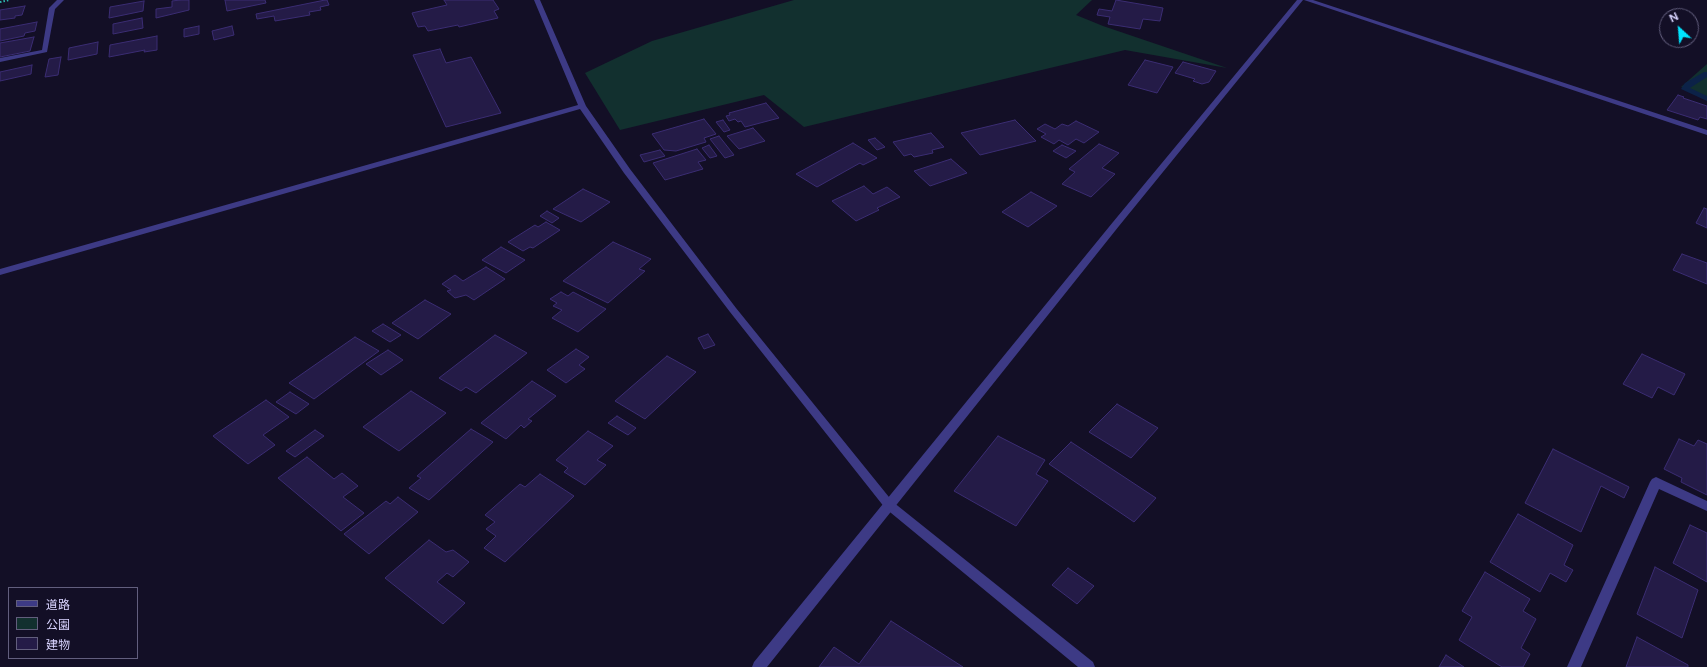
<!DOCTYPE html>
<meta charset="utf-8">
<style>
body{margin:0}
#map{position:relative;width:1707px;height:667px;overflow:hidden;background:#130f26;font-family:Figtree,"Noto Sans JP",sans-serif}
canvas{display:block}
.legend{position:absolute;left:8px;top:587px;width:130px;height:72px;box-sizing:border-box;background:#130f26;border:1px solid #625e7d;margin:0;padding:5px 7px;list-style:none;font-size:12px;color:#d9d4ff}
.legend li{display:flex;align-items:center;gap:8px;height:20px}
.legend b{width:20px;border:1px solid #625e7d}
.north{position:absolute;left:1659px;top:8px;width:40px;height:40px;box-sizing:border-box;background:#130f26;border:1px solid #625e7d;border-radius:50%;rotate:334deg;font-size:11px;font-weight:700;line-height:16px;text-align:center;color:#d9d4ff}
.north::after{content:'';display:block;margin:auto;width:14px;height:18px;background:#00e5ff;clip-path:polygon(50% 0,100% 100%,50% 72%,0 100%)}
</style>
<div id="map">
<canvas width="1707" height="667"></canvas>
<ul class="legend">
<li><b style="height:5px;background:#3d3a85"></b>道路</li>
<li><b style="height:11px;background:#12302f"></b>公園</li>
<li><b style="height:11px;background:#241b47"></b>建物</li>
</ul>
<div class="north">N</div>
</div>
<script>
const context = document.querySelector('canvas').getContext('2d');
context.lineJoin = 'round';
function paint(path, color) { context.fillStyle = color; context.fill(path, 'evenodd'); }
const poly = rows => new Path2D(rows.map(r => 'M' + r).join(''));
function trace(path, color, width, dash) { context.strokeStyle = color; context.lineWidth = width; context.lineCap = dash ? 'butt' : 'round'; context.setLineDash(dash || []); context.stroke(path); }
paint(poly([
 [794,0,1092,0,1076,15,1103,26,1227,68,1125,50,804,127,764,95,620,130,585,73,652,41],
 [1707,64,1707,99,1681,87]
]), '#12302f');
paint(poly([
 [1704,72,1707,72,1707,77,1690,88,1707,96,1707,101,1681,89,1685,83,1704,72]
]), '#0c2248');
const building = poly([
 [180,0,189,0,189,10,156,18,156,9,172,7,172,1,180,0],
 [225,0,265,0,266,3,227,11,225,0],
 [325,0,327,0,329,5,320,7,321,10,309,12,310,15,275,21,274,16,257,19,256,14,325,0],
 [444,0,493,0,499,9,494,11,498,18,459,27,458,25,428,31,425,26,418,27,412,13,447,5,444,0],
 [1116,0,1163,8,1160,21,1143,19,1140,29,1108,24,1110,17,1097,15,1099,9,1112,11,1116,0],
 [144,1,143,11,109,18,110,7,144,1],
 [25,6,22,15,15,16,15,18,0,20,0,10,25,6],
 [142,18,143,28,113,34,113,24,142,18],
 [37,22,35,31,25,33,24,36,0,41,0,29,37,22],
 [199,26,199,34,184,37,184,29,199,26],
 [232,26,234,35,214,40,212,31,232,26],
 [157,36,157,50,144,52,145,50,109,57,110,45,157,36],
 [34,37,30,51,0,57,0,43,34,37],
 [98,42,97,54,68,60,69,48,98,42],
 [440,49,446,63,471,57,501,113,446,127,413,55,440,49],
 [61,57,58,75,45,77,49,59,61,57],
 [1145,60,1173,67,1157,93,1128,85,1145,60],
 [1183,62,1216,71,1209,82,1202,84,1193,81,1195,79,1175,73,1183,62],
 [32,65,31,74,0,81,0,72,32,65],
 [1678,95,1684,97,1683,98,1707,106,1707,119,1700,117,1698,120,1667,110,1678,95],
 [766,103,779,118,745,127,741,121,738,122,735,119,729,121,726,116,730,115,729,113,766,103],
 [704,119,716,134,704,138,706,142,676,151,664,150,652,134,704,119],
 [723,120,730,130,724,132,716,122,723,120],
 [1015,120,1036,141,980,155,961,133,1015,120],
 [1076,121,1099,132,1084,143,1076,139,1068,145,1059,140,1054,144,1041,137,1046,134,1037,129,1045,124,1055,129,1062,124,1068,126,1076,121],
 [753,128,765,141,739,149,727,136,753,128],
 [931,133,944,147,932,150,933,153,914,157,911,154,904,156,893,142,931,133],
 [719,136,734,155,725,158,710,139,719,136],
 [875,138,885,147,877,150,868,140,875,138],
 [853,143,877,158,863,165,860,163,817,187,796,174,853,143],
 [1099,144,1119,153,1102,168,1115,174,1091,197,1062,184,1075,172,1069,169,1099,144],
 [709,145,717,156,710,158,702,148,709,145],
 [1062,145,1076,151,1066,158,1053,151,1062,145],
 [697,149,706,160,698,162,703,169,665,180,653,163,697,149],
 [660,150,665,156,644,162,640,155,660,150],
 [951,159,967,173,930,186,914,171,951,159],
 [864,186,873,194,887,187,900,197,877,208,879,210,856,221,832,201,864,186],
 [583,189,610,202,581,222,553,209,583,189],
 [1031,192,1057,206,1028,227,1002,212,1031,192],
 [1704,208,1707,209,1707,228,1696,223,1704,208],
 [547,211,559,218,552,223,540,216,547,211],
 [546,222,560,230,533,248,530,247,523,251,508,242,535,225,538,227,546,222],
 [613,242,651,259,639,269,645,271,608,303,563,281,613,242],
 [501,247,525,260,506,273,482,260,501,247],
 [1682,254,1707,263,1707,284,1673,270,1682,254],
 [486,267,505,279,474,300,466,295,455,298,447,291,451,290,442,284,455,275,463,281,486,267],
 [561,292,568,296,573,292,606,309,578,332,552,318,562,310,553,306,557,303,550,299,561,292],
 [425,300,451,314,418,339,392,323,425,300],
 [383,324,401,335,390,342,372,331,383,324],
 [708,334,715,345,704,349,698,338,708,334],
 [495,335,527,353,476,393,466,387,461,391,439,378,495,335],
 [355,337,379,351,314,399,289,383,355,337],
 [576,349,589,357,579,365,585,369,566,383,547,370,576,349],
 [388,350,403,360,381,375,366,364,388,350],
 [1642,354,1685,374,1674,395,1658,387,1652,398,1623,384,1642,354],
 [667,356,696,372,645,419,615,401,667,356],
 [532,381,556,396,528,419,532,421,524,428,521,425,506,439,481,423,532,381],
 [411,391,446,413,399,451,363,427,411,391],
 [290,392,309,404,296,414,276,402,290,392],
 [266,400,289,417,263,435,275,445,248,464,213,436,266,400],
 [1117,404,1158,428,1131,458,1089,432,1117,404],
 [617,416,636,428,628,435,608,423,617,416],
 [471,429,493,442,429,500,409,488,421,478,417,476,471,429],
 [315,430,324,436,295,457,286,451,315,430],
 [588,431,613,446,597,460,606,465,585,485,564,472,568,468,556,460,588,431],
 [998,436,1045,460,1036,474,1048,481,1016,526,954,491,998,436],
 [1679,439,1694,446,1698,440,1707,444,1707,495,1681,482,1682,478,1664,469,1679,439],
 [1071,442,1156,498,1134,522,1049,464,1071,442],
 [1553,449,1629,487,1624,498,1601,486,1581,532,1525,503,1553,449],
 [307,457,334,479,342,473,358,486,343,497,364,513,341,531,278,478,307,457],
 [540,474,574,496,505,562,484,548,496,536,486,529,495,522,485,515,520,484,525,487,540,474],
 [398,497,418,512,369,554,344,534,386,501,390,504,398,497],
 [1518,514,1573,545,1564,565,1573,570,1566,582,1550,573,1540,592,1490,562,1518,514],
 [1690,525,1707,533,1707,582,1673,563,1690,525],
 [429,540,446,552,453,550,469,562,453,577,447,573,437,582,465,603,443,624,385,578,429,540],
 [1655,567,1698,590,1682,638,1637,614,1655,567],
 [1068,568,1094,586,1077,604,1052,585,1068,568],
 [1485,572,1530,599,1523,611,1536,619,1521,648,1530,654,1523,667,1502,667,1459,640,1472,617,1462,611,1485,572],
 [891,621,963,667,819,667,834,647,859,664,891,621],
 [1637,637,1688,665,1688,667,1626,667,1637,637],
 [1446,655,1464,667,1439,667,1446,655]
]);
paint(building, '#241b47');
trace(building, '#3b2d73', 1);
trace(poly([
 [0,2,9,0]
]), '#2fb8b0', 2, [1.5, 2]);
paint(poly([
 [57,0,64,0,55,9,47,52,0,62,0,58,42,50,49,8,57,0],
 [1656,477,1707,501,1707,511,1659,489,1581,667,1567,667,1650,482,1652,479,1656,477]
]), '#3d3a85');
paint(poly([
 [534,0,540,0,586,106,630,169,736,308,893,502,1093,662,1095,667,1078,667,885,508,730,312,624,173,580,109,0,275,0,269,578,105,534,0],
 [1304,0,1313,0,1707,130,1707,135,1304,0]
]), '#3d3a85');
paint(poly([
 [1297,0,1303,0,1119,226,767,667,752,667,754,662,1113,222,1297,0]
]), '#3d3a85');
</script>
